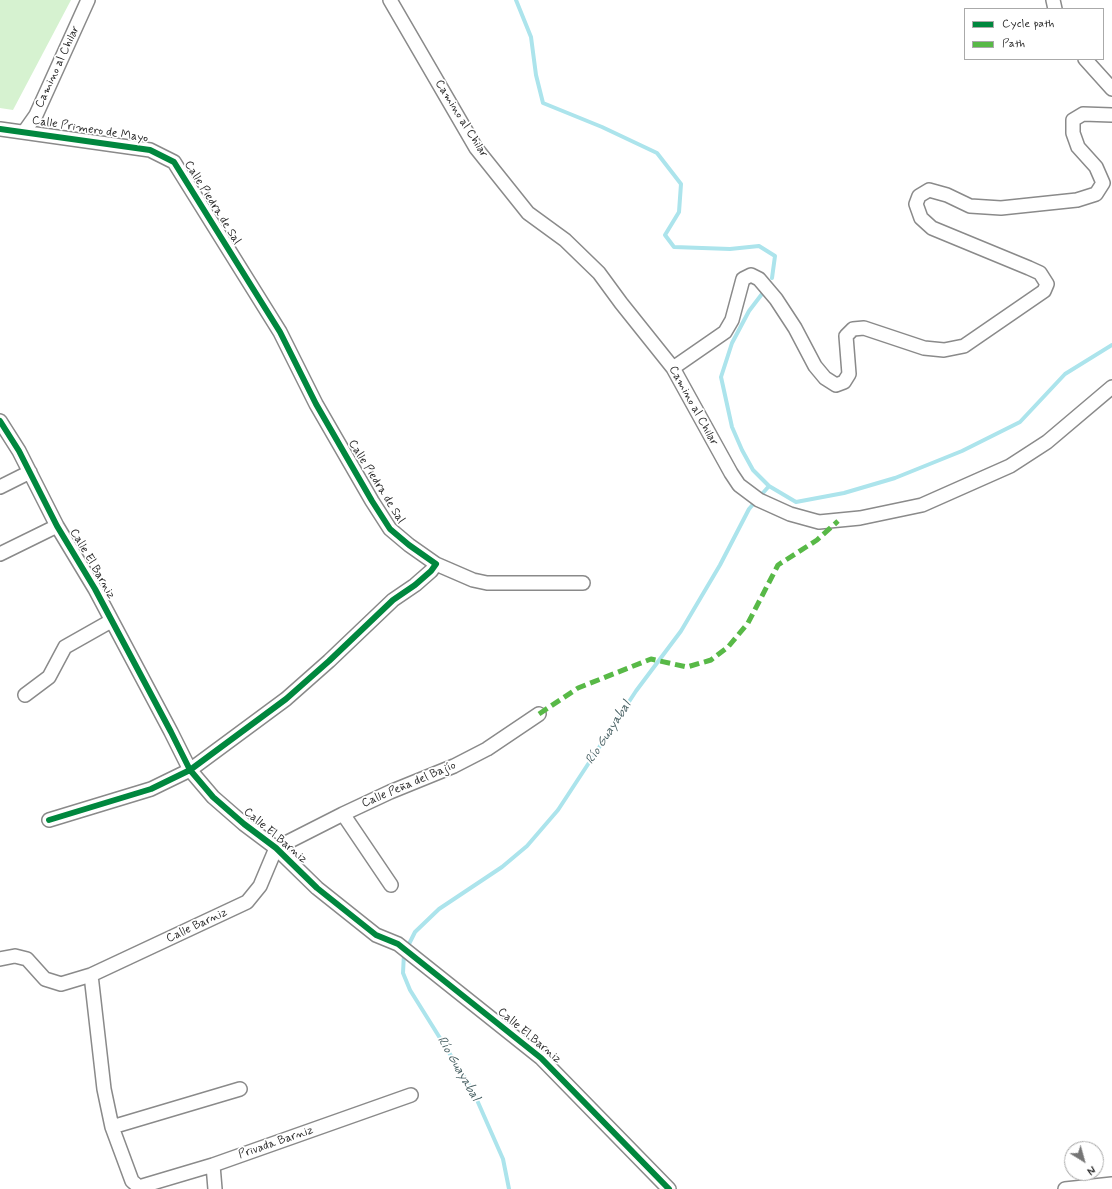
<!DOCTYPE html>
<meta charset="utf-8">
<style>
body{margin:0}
#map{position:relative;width:1112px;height:1189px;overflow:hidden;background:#fff;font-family:Mynerve,sans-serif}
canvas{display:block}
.legend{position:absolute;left:964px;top:8px;width:140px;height:52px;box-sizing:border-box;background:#fff;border:1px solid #aaa;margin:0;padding:5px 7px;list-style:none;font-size:12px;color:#2b2b2b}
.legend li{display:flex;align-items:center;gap:8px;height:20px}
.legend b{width:20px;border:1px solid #aaa}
.north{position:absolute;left:1064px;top:1141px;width:40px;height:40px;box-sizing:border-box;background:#fff;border:1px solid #aaa;border-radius:50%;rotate:143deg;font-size:11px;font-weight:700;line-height:16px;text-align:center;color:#2b2b2b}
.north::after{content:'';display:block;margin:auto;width:14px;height:18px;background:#757575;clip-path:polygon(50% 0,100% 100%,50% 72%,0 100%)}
</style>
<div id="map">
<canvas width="1112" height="1189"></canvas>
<ul class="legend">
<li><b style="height:5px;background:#00873e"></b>Cycle path</li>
<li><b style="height:5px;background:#58b947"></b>Path</li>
</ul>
<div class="north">N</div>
</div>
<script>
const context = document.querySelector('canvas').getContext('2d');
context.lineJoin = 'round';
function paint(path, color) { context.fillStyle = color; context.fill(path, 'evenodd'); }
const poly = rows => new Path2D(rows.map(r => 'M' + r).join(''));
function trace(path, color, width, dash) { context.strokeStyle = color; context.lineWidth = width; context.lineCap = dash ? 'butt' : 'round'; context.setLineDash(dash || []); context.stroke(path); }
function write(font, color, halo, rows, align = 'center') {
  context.font = font + ' Mynerve,sans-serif'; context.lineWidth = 3.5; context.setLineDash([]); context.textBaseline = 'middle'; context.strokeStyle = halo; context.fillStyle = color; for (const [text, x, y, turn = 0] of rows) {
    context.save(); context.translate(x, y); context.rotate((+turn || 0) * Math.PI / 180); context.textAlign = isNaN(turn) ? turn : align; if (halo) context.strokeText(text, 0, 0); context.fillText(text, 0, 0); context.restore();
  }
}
paint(poly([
 [0,0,71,0,13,110,0,108]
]), '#d6f2d0');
trace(poly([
 [516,0,531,37,536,75,543,103,602,127,657,153,681,184,679,212,665,235,674,247,730,249,759,246,775,256,772,278],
 [765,290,749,311,732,343,721,377,732,427,742,450,753,470,769,486,796,502,844,493,895,478,962,451,1020,422,1065,374,1112,345],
 [409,944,415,932,439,909,502,867,527,846,558,810,636,691,681,631,720,565,749,509,769,486],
 [404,953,403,973,410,990,473,1091,503,1159,509,1189]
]), '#ace4ec', 4);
const minor = poly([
 [390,0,476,148,528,213,565,240,599,273,621,303,673,368,731,473,739,485,759,500,790,514,819,522,860,518,922,505,1010,466,1047,442,1112,387],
 [1053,0,1055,9],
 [1085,59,1112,89],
 [0,129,150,150,174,162,280,332,316,404,372,501,390,529,409,545,436,564,431,571,415,585,393,600,329,661,286,699,190,770,151,789,49,820],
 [24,132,36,115,88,0],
 [673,368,725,332,732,320,743,279,751,275,759,279,776,299,795,328,815,366,825,378,836,385,844,382,849,374,846,336,853,329,864,328,924,348,944,350,964,346,1044,291,1047,284,1040,273,1029,268,932,228,921,218,916,204,919,196,929,190,947,195,970,206,1001,208,1077,200,1096,194,1103,183,1096,167,1078,147,1073,133,1073,120,1083,114,1112,115],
 [0,421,19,451,57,526,95,589,171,732,190,770,213,797,244,824,276,848,317,888,376,935,398,944,541,1058,669,1189],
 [0,487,30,472],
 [0,554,57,526],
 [436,564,473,580,487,583,583,583],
 [25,695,49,677,65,647,111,621],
 [343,814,391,885],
 [276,848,343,814,390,792,454,766,487,749,539,714],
 [0,959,15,956,27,959,45,979,61,984,91,975,247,902,260,886,276,848],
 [91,975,104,1089,112,1127,132,1181,139,1187,213,1165,411,1095],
 [112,1127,240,1089],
 [213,1165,215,1189],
 [1065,1189,1112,1184]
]);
trace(minor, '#8a8a8a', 16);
trace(minor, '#fff', 13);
trace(poly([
 [539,714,578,688,651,659,687,667,711,660,728,647,748,623,778,565,817,540,838,521]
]), '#58b947', 5, [10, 5]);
trace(poly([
 [0,129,150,150,174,162,280,332,316,404,372,501,390,529,409,545,436,564,431,571,415,585,393,600,329,661,286,699,190,770,151,789,49,820],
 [0,421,19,451,57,526,95,589,171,732,190,770,213,797,244,824,276,848,317,888,376,935,398,944,541,1058,669,1189]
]), '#00873e', 6);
write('12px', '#2b2b2b', '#fff', [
 ["Camino al Chilar",58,67,-65],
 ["Camino al Chilar",461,119,58],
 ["Calle Primero de Mayo",90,130,9],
 ["Calle Piedra de Sal",212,203,58],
 ["Camino al Chilar",693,406,61],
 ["Calle Piedra de Sal",376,482,58],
 ["Calle El Barniz",92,564,60],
 ["Calle Peña del Bajío",409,785,-23],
 ["Calle El Barniz",275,836,40],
 ["Calle Barniz",197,926,-25],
 ["Calle El Barniz",529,1036,40],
 ["Privada Barniz",276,1143,-19]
]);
write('italic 13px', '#475f62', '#fff', [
 ["Río Guayabal",609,733,-57],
 ["Río Guayabal",458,1069,60]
]);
</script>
